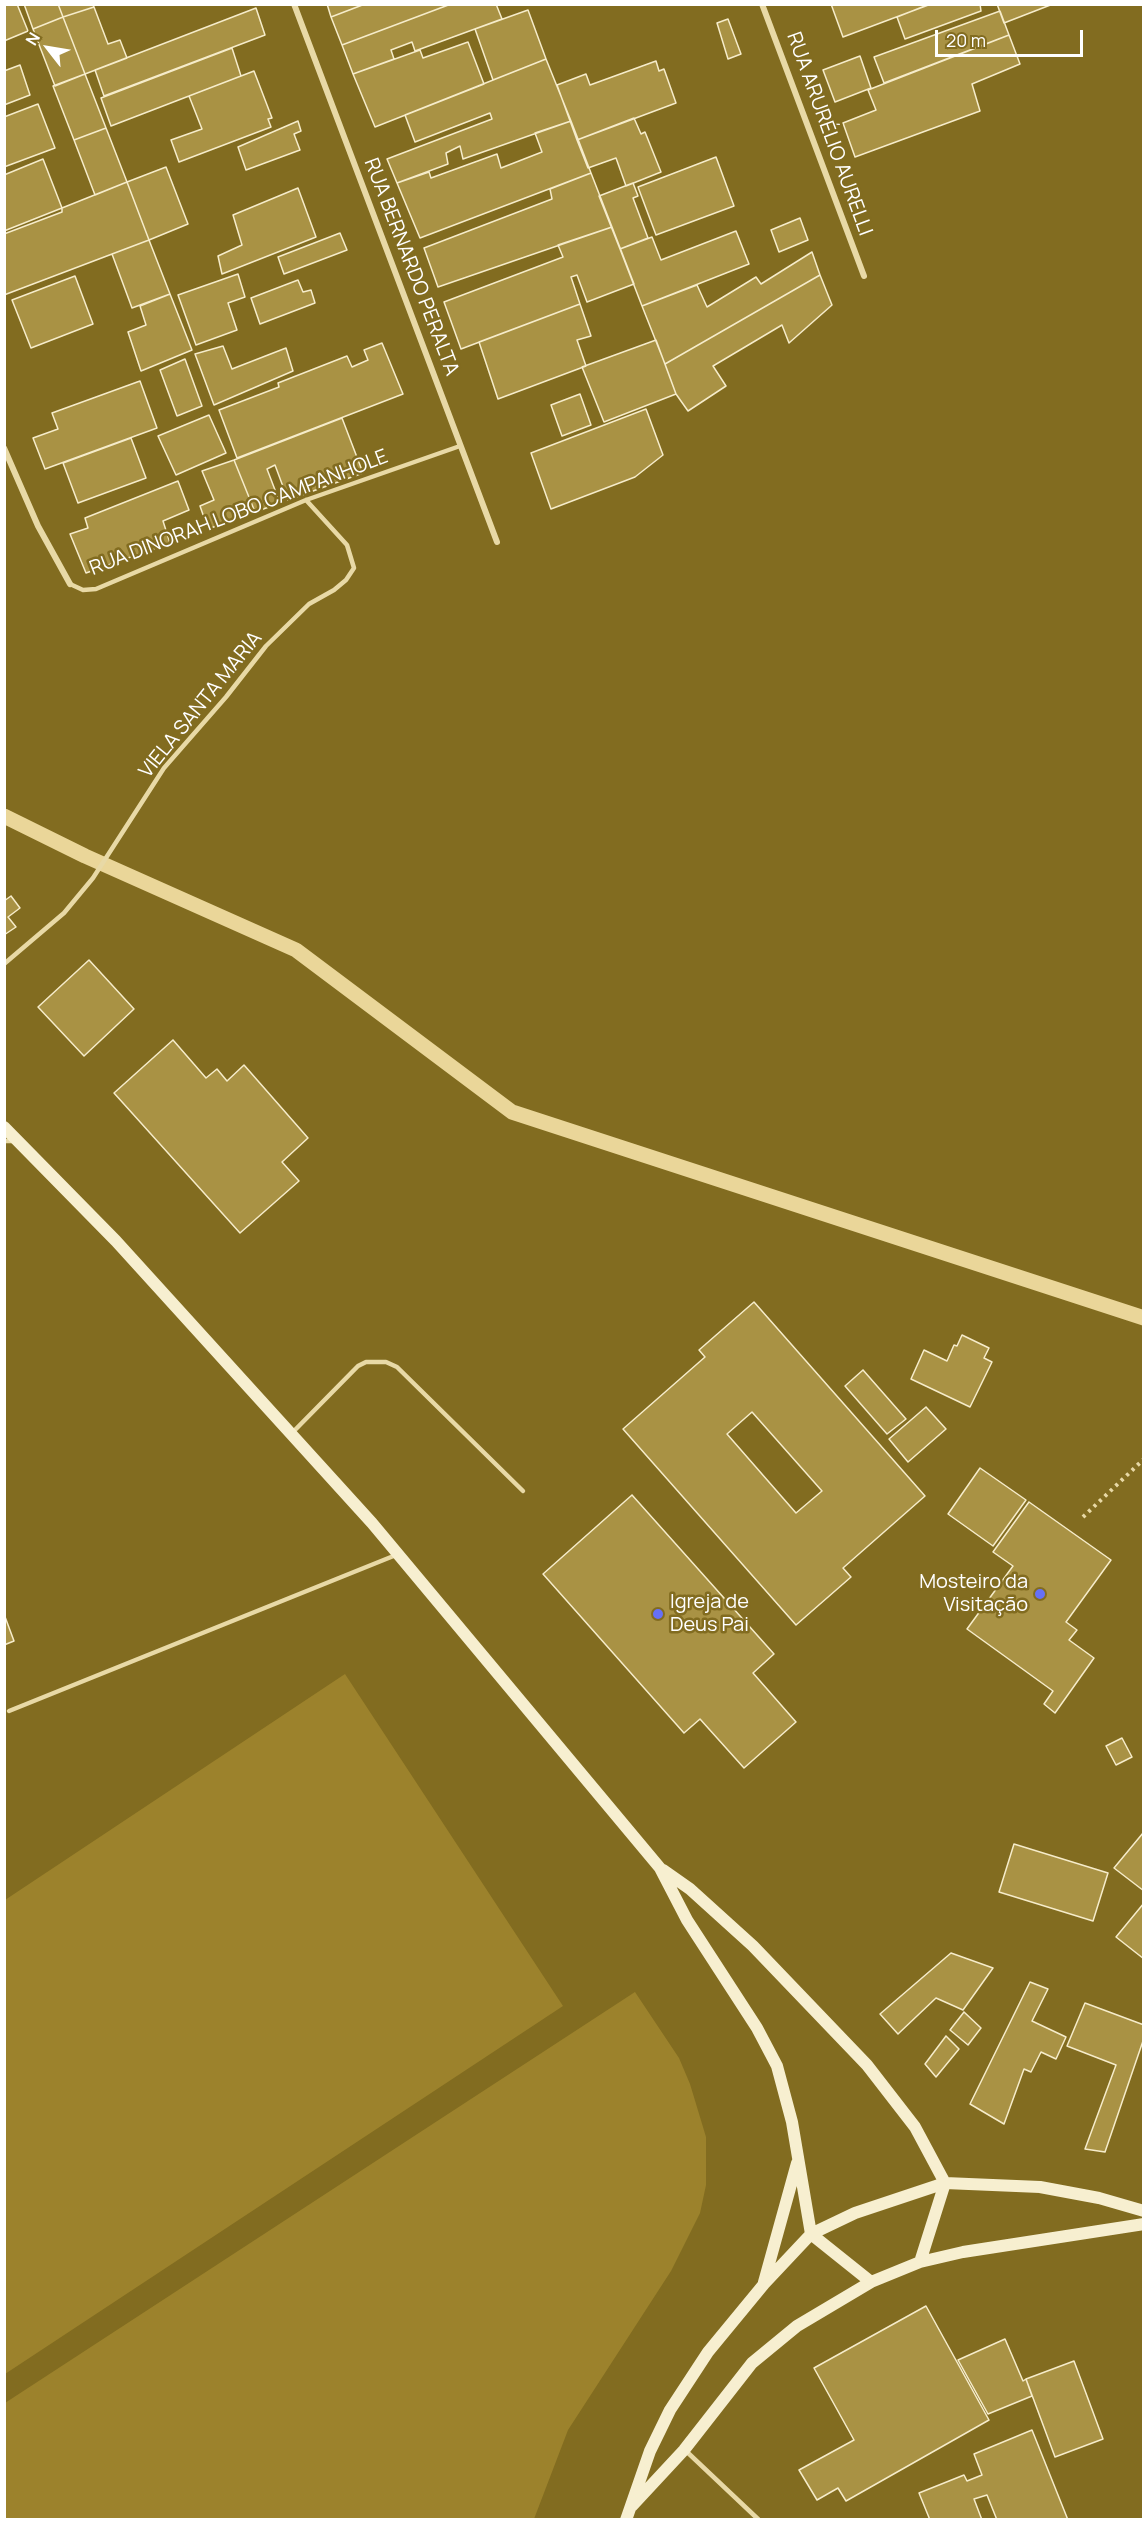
<!DOCTYPE html>
<meta charset="utf-8">
<style>
body{margin:0}
#map{position:relative;width:1148px;height:2524px;overflow:hidden;background:#826c20;font-family:Manrope,sans-serif}
canvas{display:block}
.frame{position:absolute;inset:0;border:6px solid #fff;pointer-events:none}
.north{position:absolute;left:18px;top:18px;width:60px;height:60px;-webkit-text-stroke:4px #826c20;paint-order:stroke;rotate:301deg;font-size:16px;font-weight:700;line-height:24px;text-align:center;color:#fff}
.north::after{content:'';display:block;margin:auto;width:21px;height:27px;background:#fff;clip-path:polygon(50% 0,100% 100%,50% 72%,0 100%)}
.scale{position:absolute;left:935px;top:30px;width:148px;height:27px;box-sizing:border-box;border:3px solid #fff;border-top:0;padding-left:8px;font-size:18px;line-height:21px;white-space:nowrap;color:#fff;-webkit-text-stroke:4px #826c20;paint-order:stroke}
</style>
<div id="map">
<canvas width="1148" height="2524"></canvas>
<div class="frame"></div>
<div class="north">N</div>
<div class="scale">20 m</div>
</div>
<script>
const context = document.querySelector('canvas').getContext('2d');
context.lineJoin = 'round';
function paint(path, color) { context.fillStyle = color; context.fill(path, 'evenodd'); }
const poly = rows => new Path2D(rows.map(r => 'M' + r).join(''));
function trace(path, color, width, dash) { context.strokeStyle = color; context.lineWidth = width; context.lineCap = dash ? 'butt' : 'round'; context.setLineDash(dash || []); context.stroke(path); }
function write(font, color, halo, rows, align = 'center') {
  context.font = font + ' Manrope,sans-serif'; context.lineWidth = 5; context.setLineDash([]); context.textBaseline = 'middle'; context.strokeStyle = halo; context.fillStyle = color; for (const [text, x, y, turn = 0] of rows) {
    context.save(); context.translate(x, y); context.rotate((+turn || 0) * Math.PI / 180); context.textAlign = isNaN(turn) ? turn : align; if (halo) context.strokeText(text, 0, 0); context.fillText(text, 0, 0); context.restore();
  }
}
paint(poly([
 [345,1674,563,2006,5,2374,5,1900],
 [635,1992,679,2058,690,2084,706,2137,706,2185,700,2213,671,2271,568,2430,534,2519,5,2519,5,2403]
]), '#9c822c');
trace(poly([
 [4,816,85,856,296,950,512,1112,1144,1318]
]), '#ead699', 15);
const building = poly([
 [4,4,17,4,28,31,4,41,4,4],
 [24,4,58,4,63,17,33,29,24,4],
 [58,4,93,4,94,7,63,17,58,4],
 [327,4,365,4,331,17,327,4],
 [365,4,451,4,342,45,331,17,365,4],
 [451,4,496,4,502,19,415,51,412,42,391,50,394,59,353,74,342,45,451,4],
 [831,4,931,4,843,37,831,4],
 [930,4,980,4,981,11,905,39,897,17,930,4],
 [997,4,1053,4,1004,23,997,4],
 [94,7,108,44,120,40,127,58,85,74,63,17,94,7],
 [256,8,265,35,104,96,95,70,256,8],
 [528,10,546,59,493,80,475,29,528,10],
 [1000,11,1009,35,884,83,874,57,1000,11],
 [63,17,85,74,55,86,33,29,63,17],
 [728,19,741,54,728,59,717,23,728,19],
 [1009,35,1020,64,972,84,980,111,855,157,843,123,876,110,868,90,1009,35],
 [468,42,484,84,375,127,353,74,420,50,423,58,468,42],
 [232,48,241,76,111,126,101,98,232,48],
 [860,56,871,88,835,102,823,70,860,56],
 [546,59,571,121,463,159,460,146,446,153,448,164,397,183,387,159,492,119,490,113,415,142,405,115,546,59],
 [656,61,659,71,664,69,676,103,577,140,557,85,586,74,590,85,656,61],
 [20,65,30,95,4,105,4,71,20,65],
 [254,71,272,118,268,119,271,127,179,162,171,140,202,129,189,96,254,71],
 [85,74,106,128,74,140,53,86,85,74],
 [38,104,55,148,4,167,4,117,38,104],
 [634,118,641,134,645,132,661,172,626,186,616,158,588,168,577,140,634,118],
 [298,121,301,131,294,134,300,150,246,170,238,147,298,121],
 [571,121,591,173,420,238,397,183,429,172,431,178,497,154,501,168,542,152,535,133,571,121],
 [106,128,127,182,95,195,74,140,106,128],
 [716,157,734,206,656,235,638,187,716,157],
 [43,159,62,208,4,231,4,175,43,159],
 [166,167,188,224,149,240,127,182,166,167],
 [591,173,612,227,438,287,424,248,552,199,550,189,591,173],
 [127,182,149,240,4,295,4,234,62,212,62,208,127,182],
 [633,183,638,196,633,198,648,238,620,249,599,196,633,183],
 [298,188,316,237,222,274,218,256,242,245,233,215,298,188],
 [800,218,808,240,779,252,771,230,800,218],
 [612,227,634,284,587,302,577,275,571,277,580,304,461,349,444,302,563,257,558,245,612,227],
 [736,231,749,264,642,306,620,249,652,237,661,260,736,231],
 [340,233,347,250,284,274,278,257,340,233],
 [149,240,170,294,132,308,112,254,149,240],
 [812,252,820,275,665,364,642,306,697,285,707,307,756,277,761,284,812,252],
 [238,274,245,297,228,303,237,330,196,345,178,295,238,274],
 [820,275,832,305,789,343,782,325,713,366,726,386,688,411,676,394,665,364,820,275],
 [75,276,93,324,31,348,12,300,75,276],
 [298,280,303,292,311,290,315,303,260,324,251,298,298,280],
 [170,294,192,350,141,371,128,332,146,325,140,306,170,294],
 [580,304,591,336,577,340,586,366,498,399,479,342,580,304],
 [656,340,676,394,604,422,582,367,656,340],
 [382,343,403,394,237,458,219,410,279,387,278,383,347,356,352,367,368,360,364,350,382,343],
 [223,346,232,369,286,348,293,371,214,405,195,354,223,346],
 [185,359,202,406,177,416,160,370,185,359],
 [140,381,157,428,45,469,33,438,58,429,52,413,140,381],
 [580,394,591,425,562,436,551,405,580,394],
 [646,409,663,455,635,477,551,509,531,453,646,409],
 [209,415,226,453,176,475,158,436,209,415],
 [342,418,363,473,288,500,275,465,267,469,280,503,255,512,234,460,342,418],
 [131,438,146,478,78,503,63,463,131,438],
 [234,460,255,512,208,529,200,506,214,500,202,471,234,460],
 [178,481,189,510,163,521,170,543,86,573,70,534,88,528,85,518,178,481],
 [11,896,20,908,8,917,16,927,4,935,4,901,11,896],
 [89,960,134,1009,84,1056,38,1007,89,960],
 [173,1040,206,1078,217,1069,227,1081,244,1065,308,1138,282,1162,299,1181,240,1233,114,1093,173,1040],
 [754,1302,925,1496,843,1568,851,1577,796,1625,623,1429,705,1357,699,1350,754,1302],
 [752,1412,822,1491,796,1513,727,1434,752,1412],
 [962,1335,989,1348,984,1358,992,1362,970,1407,911,1379,924,1350,947,1361,954,1345,957,1346,962,1335],
 [863,1370,906,1419,887,1434,845,1386,863,1370],
 [926,1407,946,1429,908,1462,889,1439,926,1407],
 [980,1468,1026,1500,993,1546,948,1514,980,1468],
 [632,1495,774,1654,753,1673,796,1722,744,1768,700,1719,684,1733,543,1574,632,1495],
 [1029,1502,1111,1560,1066,1622,1077,1630,1069,1640,1094,1658,1055,1713,1044,1704,1053,1691,967,1629,1013,1566,993,1552,1029,1502],
 [4,1614,14,1641,4,1645,4,1614],
 [1122,1738,1132,1757,1116,1765,1106,1746,1122,1738],
 [1143,1833,1144,1833,1144,1891,1114,1868,1143,1833],
 [1014,1844,1108,1873,1093,1921,999,1892,1014,1844],
 [1144,1903,1144,1959,1116,1937,1144,1903],
 [951,1953,993,1968,963,2010,936,1998,898,2034,880,2014,951,1953],
 [1030,1982,1048,1989,1032,2021,1066,2037,1056,2059,1041,2052,1031,2072,1024,2069,1004,2124,970,2104,1030,1982],
 [1085,2003,1144,2025,1144,2038,1105,2152,1085,2149,1116,2065,1067,2046,1085,2003],
 [964,2012,981,2028,968,2045,950,2030,964,2012],
 [946,2036,959,2049,936,2077,925,2064,946,2036],
 [926,2306,989,2420,846,2501,838,2488,817,2500,799,2470,854,2440,814,2368,926,2306],
 [1005,2339,1023,2381,1026,2379,1032,2396,988,2414,958,2360,1005,2339],
 [1074,2361,1103,2439,1055,2457,1026,2379,1074,2361],
 [1032,2430,1068,2520,997,2520,987,2495,974,2499,982,2520,930,2520,919,2493,964,2475,967,2481,982,2475,974,2454,1032,2430]
]);
paint(building, '#a99244');
trace(building, '#f6ecca', 1.5);
trace(poly([
 [1083,1517,1144,1459]
]), '#e8d9a6', 4, [3, 4.5]);
trace(poly([
 [70,584,83,590,96,589,306,500,460,446],
 [4,964,64,913,93,878,164,768,226,697,266,646,309,604,334,590,346,580,354,568,347,545,306,500],
 [4,1141,15,1141],
 [293,1432,358,1366,366,1362,386,1362,397,1367,523,1491],
 [9,1711,396,1555],
 [686,2451,759,2520]
]), '#e8d9a6', 4.5);
trace(poly([
 [294,4,497,542],
 [762,4,864,276],
 [4,448,38,526,70,584]
]), '#e8d9a6', 6);
trace(poly([
 [4,1127,116,1241,372,1523,660,1868,687,1920,757,2028,777,2066,792,2122,811,2234,871,2282],
 [663,1870,690,1889,753,1946,867,2065,915,2127,945,2183,920,2262],
 [764,2282,797,2163],
 [632,2506,684,2450,752,2363,797,2326,871,2282,920,2262,963,2252,1144,2224],
 [626,2520,650,2451,670,2410,708,2352,764,2284,811,2234,855,2213,945,2183,1040,2187,1099,2198,1144,2211]
]), '#f7efd0', 12);
for (const [x, y, r, color] of [
 [1040,1594,6,"#6670f6"],
 [658,1614,6,"#6670f6"]
]) { const dot = new Path2D(); dot.arc(x, y, r, 0, 2 * Math.PI); context.fillStyle = color; context.fill(dot); trace(dot, '#826c20', 2); }
write('20px', '#fff', '#826c20', [
 ["RUA ARURÉLIO AURELLI",829,134,70],
 ["RUA BERNARDO PERALTA",411,267,69],
 ["RUA DINORAH LOBO CAMPANHOLE",239,513,-21],
 ["VIELA SANTA MARIA",201,705,-51]
]);
write('20px', '#fff', '#826c20', [
 ["Mosteiro da",1028,1582],
 ["Visitação",1028,1605],
 ["Igreja de",670,1602,"left"],
 ["Deus Pai",670,1625,"left"]
], 'right');
</script>
